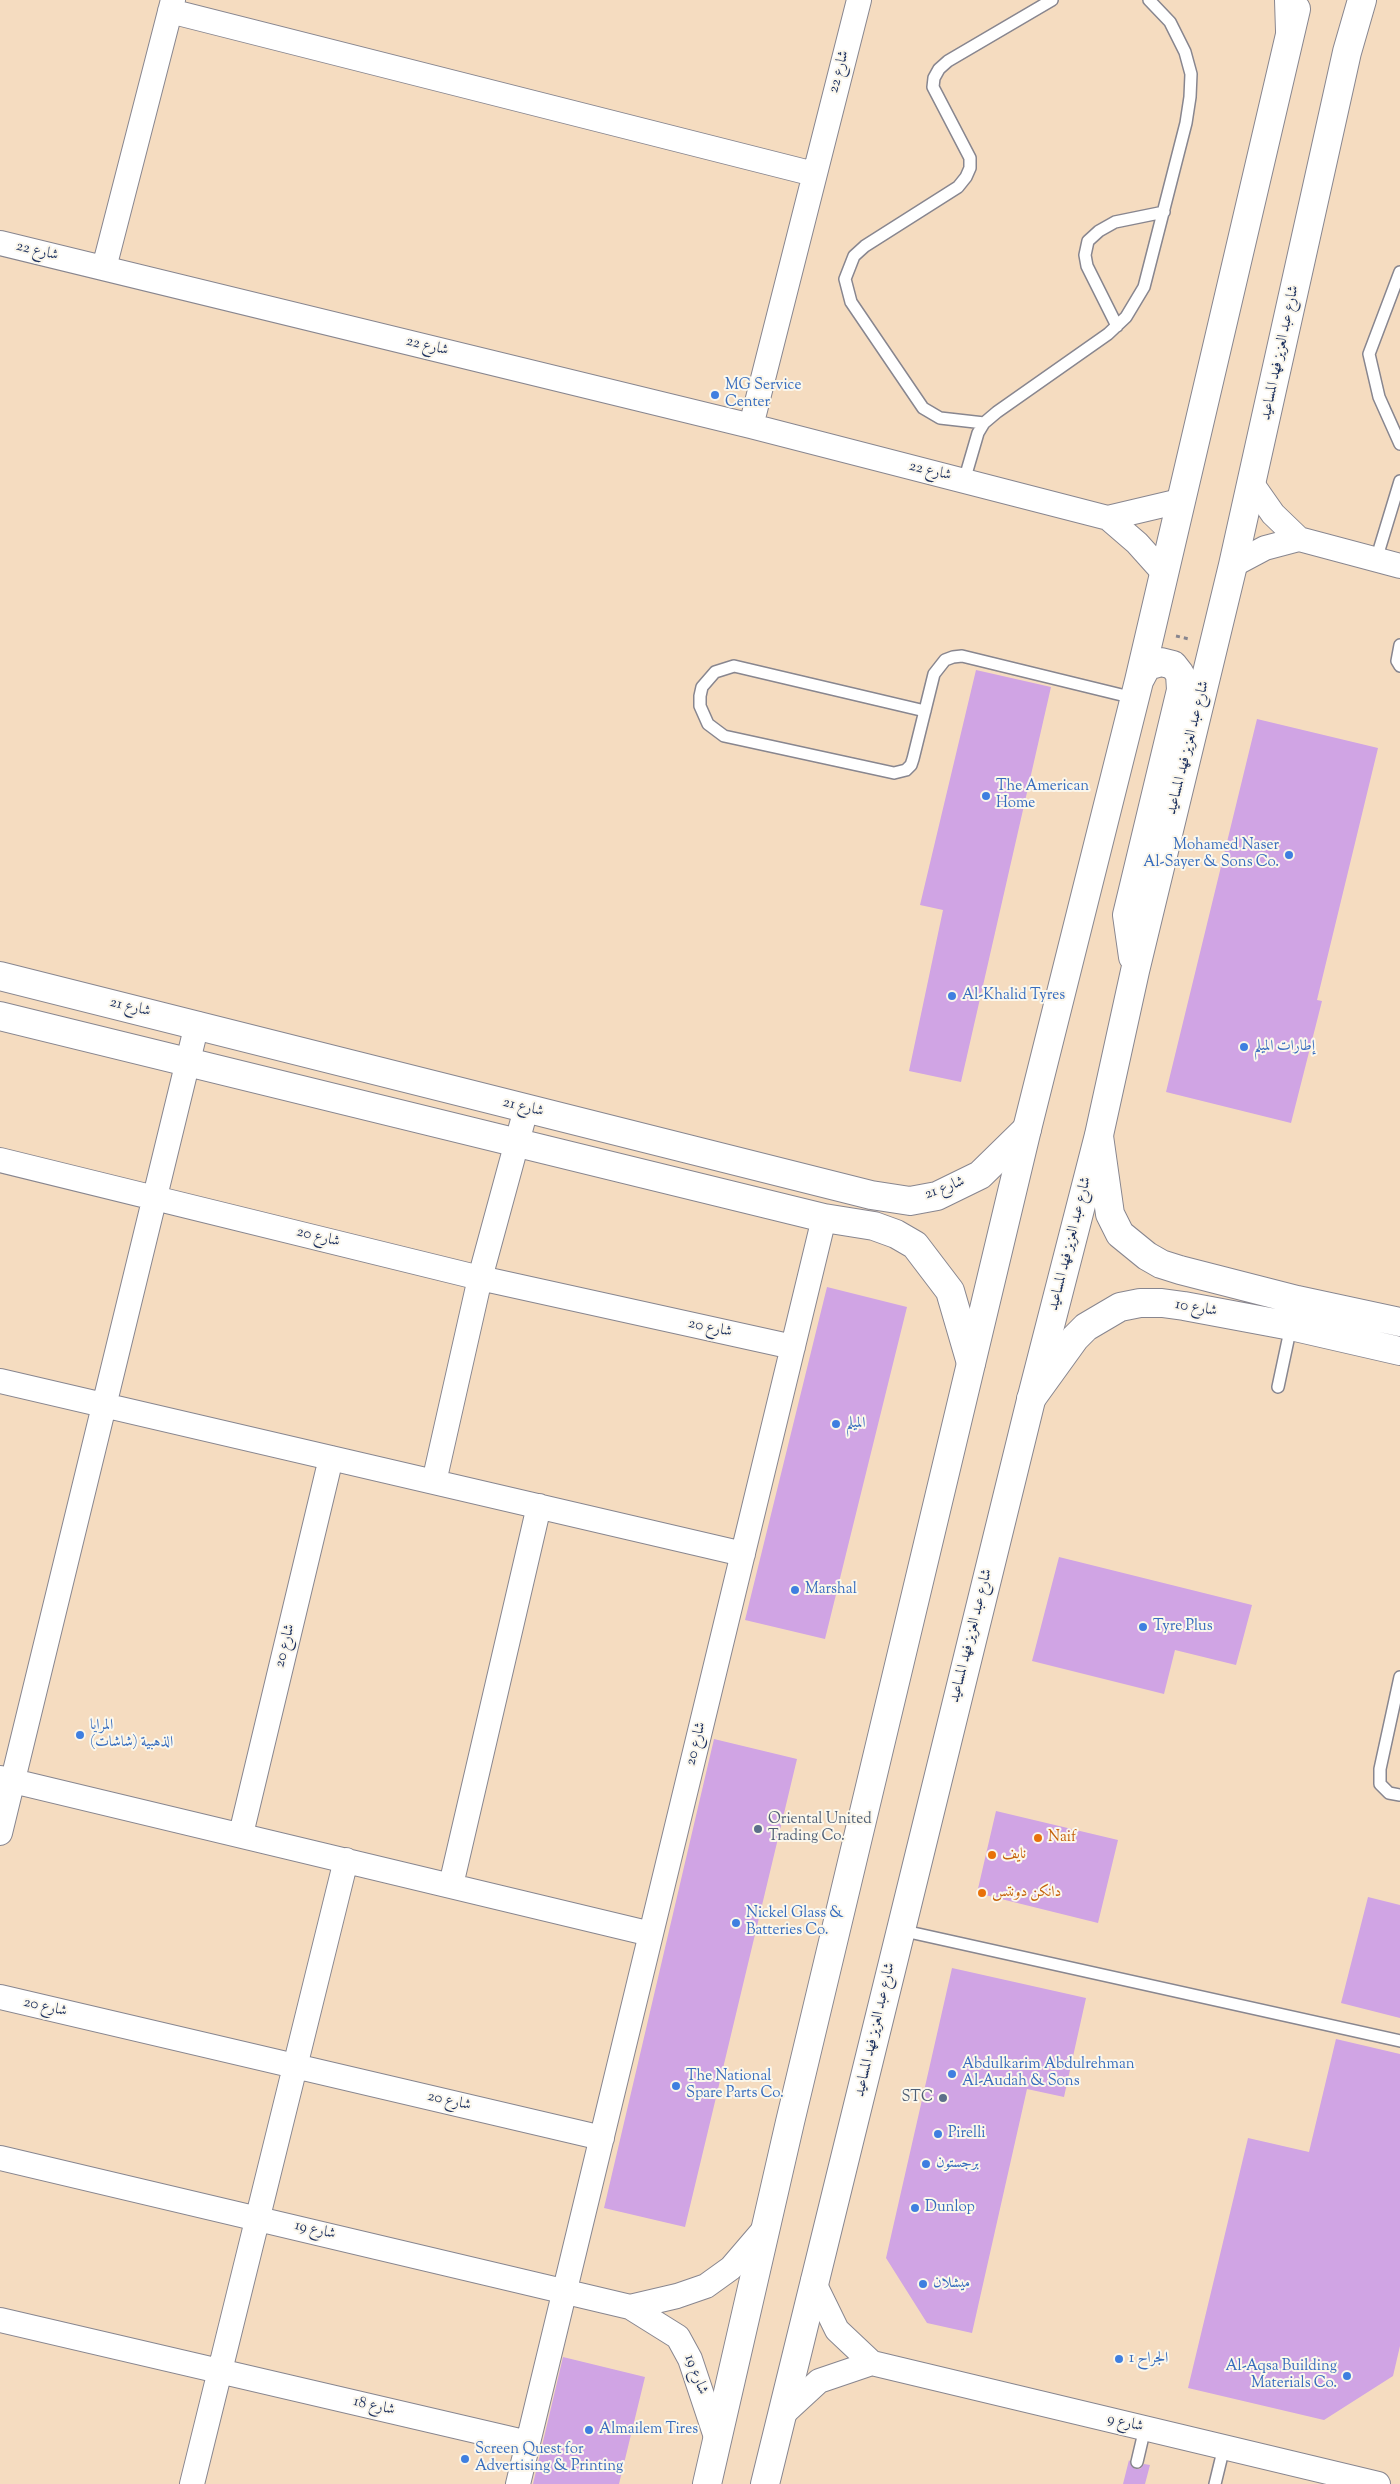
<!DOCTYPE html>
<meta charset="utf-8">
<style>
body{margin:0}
canvas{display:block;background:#f5dcc0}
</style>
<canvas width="1400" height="2484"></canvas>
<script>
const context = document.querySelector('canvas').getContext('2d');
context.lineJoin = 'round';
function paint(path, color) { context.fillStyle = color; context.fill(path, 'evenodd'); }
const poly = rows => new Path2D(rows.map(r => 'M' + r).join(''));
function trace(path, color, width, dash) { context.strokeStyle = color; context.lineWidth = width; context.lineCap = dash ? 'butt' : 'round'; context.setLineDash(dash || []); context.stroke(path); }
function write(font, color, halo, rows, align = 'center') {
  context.font = font + ' "Sorts Mill Goudy",Amiri,serif'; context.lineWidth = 4; context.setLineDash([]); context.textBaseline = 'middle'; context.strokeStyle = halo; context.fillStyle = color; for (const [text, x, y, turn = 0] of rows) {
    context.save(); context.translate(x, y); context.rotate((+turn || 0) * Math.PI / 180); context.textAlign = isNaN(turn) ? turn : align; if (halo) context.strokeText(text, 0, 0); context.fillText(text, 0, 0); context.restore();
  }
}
paint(poly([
 [976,670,1051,687,961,1082,909,1071,943,910,920,905],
 [1257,719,1378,748,1317,1000,1322,1001,1291,1123,1166,1092],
 [827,1287,907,1307,825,1639,745,1620],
 [1059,1557,1252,1605,1236,1665,1175,1650,1164,1694,1032,1661],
 [714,1739,797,1759,685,2227,604,2208],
 [996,1811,1118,1840,1098,1923,977,1893],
 [1368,1897,1400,1905,1400,2018,1341,2003],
 [952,1968,1086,1998,1064,2097,1027,2089,972,2333,927,2323,886,2258],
 [1336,2039,1400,2054,1400,2346,1393,2376,1324,2420,1188,2388,1248,2138,1309,2152],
 [563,2357,645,2377,619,2484,533,2484],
 [1129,2460,1135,2469,1140,2469,1144,2464,1150,2465,1145,2484,1123,2484]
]), '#d0a4e4');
const lane = poly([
 [1400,272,1369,354,1379,397,1400,444],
 [1117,326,1087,266,1085,255,1088,241,1099,231,1115,222,1164,212],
 [984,423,940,418,923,408,851,302,845,279,854,256,865,246,958,187,966,177,970,168,970,158,933,87,934,78,939,69,948,61,1052,0],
 [964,481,978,433,984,423,997,412,1108,334,1126,317,1144,287,1186,123,1190,97,1191,74,1185,52,1170,22,1149,0],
 [1376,560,1400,481],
 [1400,645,1397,661,1400,666],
 [925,711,734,666,715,672,702,687,700,696,700,706,708,724,724,736,894,773,906,770,911,765,913,759,934,674,945,660,953,657,962,656,1134,698],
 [1278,1387,1291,1326],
 [1400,1677,1380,1769,1380,1784,1389,1793,1400,1795],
 [900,1930,1400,2041],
 [1137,2462,1145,2428],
 [1215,2484,1224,2447]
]);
const street = poly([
 [170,11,814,174],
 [0,243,751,426,1108,518,1137,543,1163,572],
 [104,268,173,0],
 [751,426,859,0],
 [1252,484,1273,514,1299,539],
 [1108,518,1180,501],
 [1233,565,1265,548,1299,539,1400,566],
 [0,1160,480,1278,793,1347],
 [0,1381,743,1554],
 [434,1482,480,1278,526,1109],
 [0,1778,651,1934],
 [0,1833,197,1024],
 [241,1834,331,1458],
 [451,1885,539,1506],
 [0,1997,602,2138],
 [0,2158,630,2307,678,2337,690,2359,717,2440],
 [813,2281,837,2330,872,2363,1378,2484],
 [630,2307,677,2296,706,2286,731,2268,767,2226],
 [0,2320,528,2443],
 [781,2416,819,2381,872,2363],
 [192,2484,346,1860],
 [518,2484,824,1218]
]);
const secondary = poly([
 [0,976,871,1195,910,1201,937,1196,980,1175,1027,1129],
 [0,1016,824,1218,874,1226,896,1234,915,1245,950,1291,971,1363],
 [1099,1136,1110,1214,1120,1234,1147,1256,1161,1264,1180,1270,1297,1300,1400,1322],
 [1031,1399,1075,1338,1086,1327,1120,1307,1140,1303,1162,1303,1184,1306,1291,1326,1400,1351]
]);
const primary = poly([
 [1133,957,1127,915,1181,690,1180,674,1173,665,1161,662,1147,666,1139,681],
 [707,2484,790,2122,1027,1129,1139,681,1296,9],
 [765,2484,1031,1400,1099,1135,1135,971,1233,565,1347,52,1362,0]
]);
const highway = poly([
 [1289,0,1290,31]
]);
trace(lane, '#88868f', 14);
trace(street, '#88868f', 26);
trace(secondary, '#88868f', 30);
trace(primary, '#88868f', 30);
trace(highway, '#88868f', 30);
trace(poly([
 [1176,636,1189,639]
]), '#88868f', 3, [4, 4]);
trace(lane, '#fff', 11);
trace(street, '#fff', 24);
trace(secondary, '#fff', 28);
trace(primary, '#fff', 28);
trace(highway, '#fff', 28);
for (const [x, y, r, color] of [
 [715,395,5,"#3f7fe0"],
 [986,796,5,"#3f7fe0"],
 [1289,855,5,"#3f7fe0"],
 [952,996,5,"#3f7fe0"],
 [1244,1047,5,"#3f7fe0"],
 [836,1424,5,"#3f7fe0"],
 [795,1590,5,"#3f7fe0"],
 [1143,1627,5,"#3f7fe0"],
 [80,1735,5,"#3f7fe0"],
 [758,1829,5,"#5c6f8a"],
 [1038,1838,5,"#e8710a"],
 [992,1855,5,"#e8710a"],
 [982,1893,5,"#e8710a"],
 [736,1923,5,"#3f7fe0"],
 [952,2074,5,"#3f7fe0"],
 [676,2086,5,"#3f7fe0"],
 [943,2098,5,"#5c6f8a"],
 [938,2134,5,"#3f7fe0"],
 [926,2164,5,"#3f7fe0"],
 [915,2208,5,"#3f7fe0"],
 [923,2284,5,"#3f7fe0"],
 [1119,2359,5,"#3f7fe0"],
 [1347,2376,5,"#3f7fe0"],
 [589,2430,5,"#3f7fe0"],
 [465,2459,5,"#3f7fe0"]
]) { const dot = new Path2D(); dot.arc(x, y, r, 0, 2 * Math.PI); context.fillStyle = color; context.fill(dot); trace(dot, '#fbf7ec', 2); }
write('15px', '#1b2f5e', '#fbf7ec', [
 ["شارع 22",840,72,-75],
 ["شارع 22",37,252,14],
 ["شارع 22",427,347,14],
 ["شارع عبد العزيز فهد المساعيد",1281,353,-78],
 ["شارع 22",930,472,14],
 ["شارع عبد العزيز فهد المساعيد",1189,748,-76],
 ["شارع 21",130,1008,14],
 ["شارع 21",523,1108,14],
 ["شارع 21",945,1189,-20],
 ["شارع 20",318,1238,14],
 ["شارع عبد العزيز فهد المساعيد",1071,1244,-76],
 ["شارع 10",1196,1309,10],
 ["شارع 20",710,1329,12],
 ["شارع عبد العزيز فهد المساعيد",972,1636,-76],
 ["شارع 20",286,1646,-76],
 ["شارع 20",697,1744,-76],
 ["شارع 20",45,2008,13],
 ["شارع عبد العزيز فهد المساعيد",876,2030,-77],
 ["شارع 20",449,2102,13],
 ["شارع 19",315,2231,13],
 ["شارع 19",695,2375,69],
 ["شارع 18",374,2407,13],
 ["شارع 9",1125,2424,13]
]);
write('15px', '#366cbe', '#fbf7ec', [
 ["MG Service",725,386],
 ["Center",725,403],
 ["The American",996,787],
 ["Home",996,804],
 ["Mohamed Naser",1279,846,"right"],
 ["Al-Sayer & Sons Co.",1279,863,"right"],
 ["Al-Khalid Tyres",962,996],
 ["إطارات الميلم",1254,1047],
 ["الميلم",846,1424],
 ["Marshal",805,1590],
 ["Tyre Plus",1153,1627],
 ["المرايا",90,1726],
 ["الذهبية (شاشات)",90,1743],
 ["Nickel Glass &",746,1914],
 ["Batteries Co.",746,1931],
 ["Abdulkarim Abdulrehman",962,2065],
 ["Al-Audah & Sons",962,2082],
 ["The National",686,2077],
 ["Spare Parts Co.",686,2094],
 ["Pirelli",948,2134],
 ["برجستون",936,2164],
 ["Dunlop",925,2208],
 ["ميشلان",933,2284],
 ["الجراح 1",1129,2359],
 ["Al-Aqsa Building",1337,2367,"right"],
 ["Materials Co.",1337,2384,"right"],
 ["Almailem Tires",599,2430],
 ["Screen Quest for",475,2450],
 ["Advertising & Printing",475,2467]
], 'left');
write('15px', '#4e5e75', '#fbf7ec', [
 ["Oriental United",768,1820],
 ["Trading Co.",768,1837],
 ["STC",933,2098,"right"]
], 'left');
write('15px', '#c56008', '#fbf7ec', [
 ["Naif",1048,1838],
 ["نايف",1002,1855],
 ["دانكن دونتس",992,1893]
], 'left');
</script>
